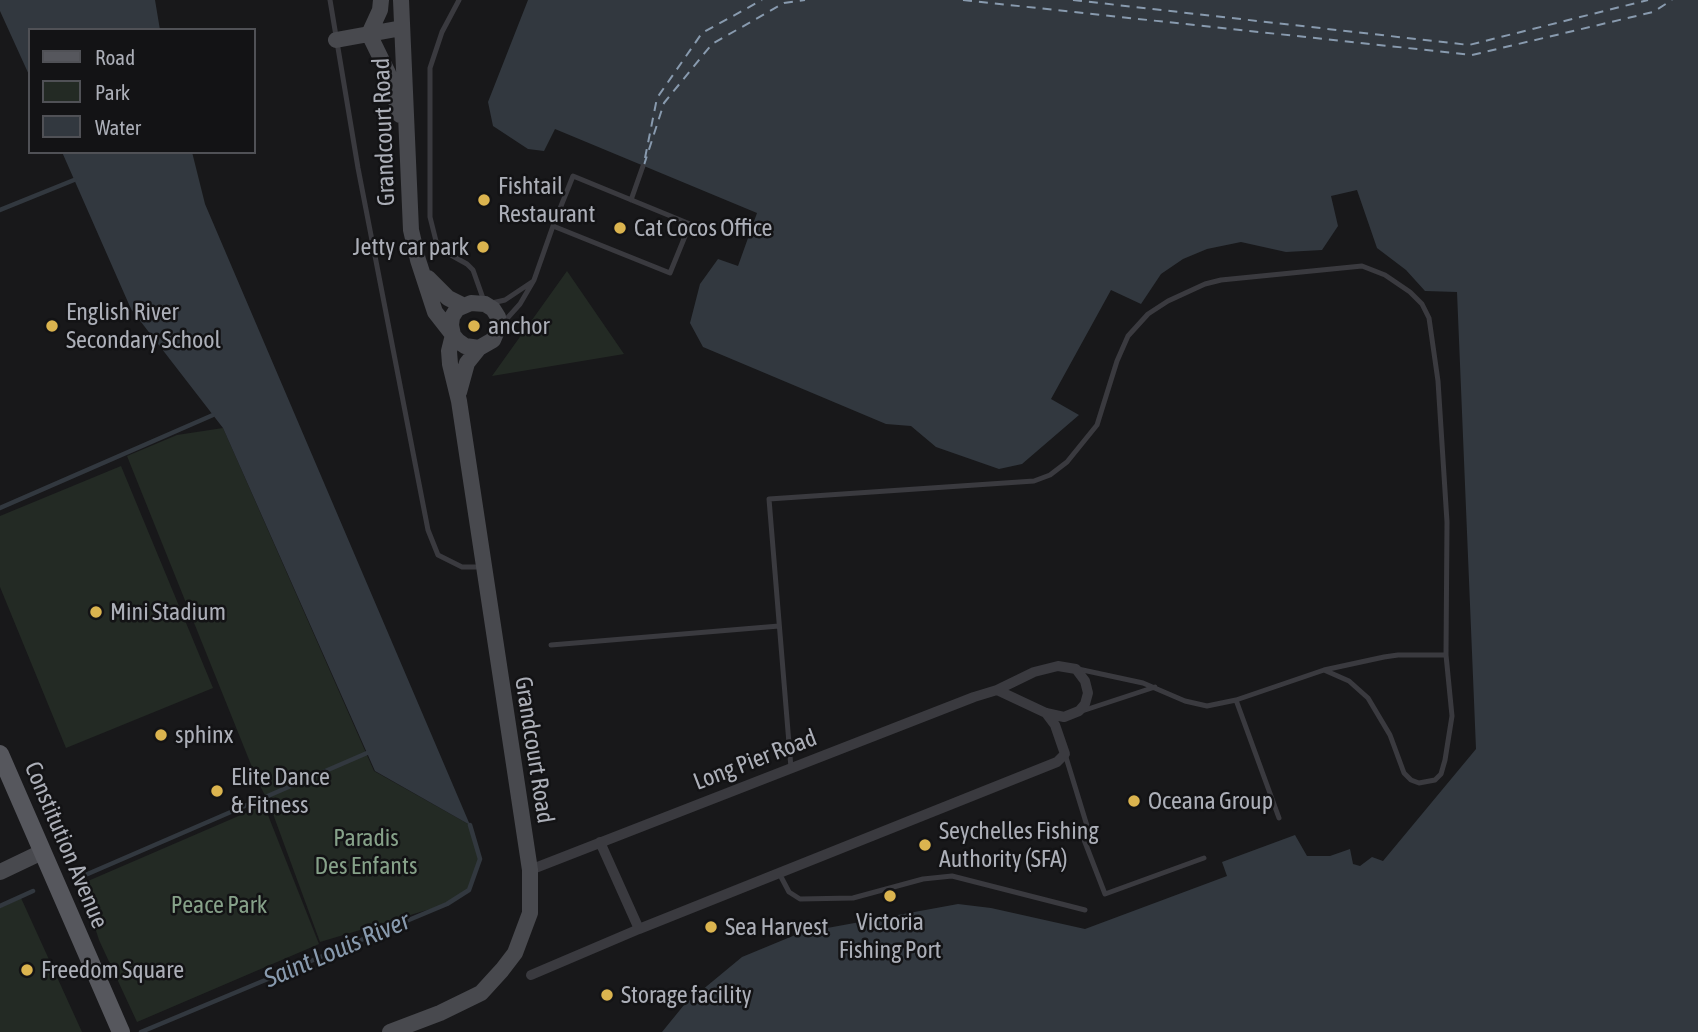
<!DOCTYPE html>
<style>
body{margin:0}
#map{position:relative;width:1698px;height:1032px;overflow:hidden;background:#18181a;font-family:"Asap Condensed",sans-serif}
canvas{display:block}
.legend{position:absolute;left:28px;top:28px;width:228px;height:126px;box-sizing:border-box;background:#131315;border:2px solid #505156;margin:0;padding:9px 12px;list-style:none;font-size:21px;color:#acafb8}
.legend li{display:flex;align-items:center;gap:14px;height:35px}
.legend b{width:35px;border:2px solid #505156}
</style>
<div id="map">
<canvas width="1698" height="1032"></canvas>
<ul class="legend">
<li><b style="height:9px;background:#56575d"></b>Road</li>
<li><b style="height:19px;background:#232a24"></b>Park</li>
<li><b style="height:19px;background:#32383f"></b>Water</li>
</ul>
</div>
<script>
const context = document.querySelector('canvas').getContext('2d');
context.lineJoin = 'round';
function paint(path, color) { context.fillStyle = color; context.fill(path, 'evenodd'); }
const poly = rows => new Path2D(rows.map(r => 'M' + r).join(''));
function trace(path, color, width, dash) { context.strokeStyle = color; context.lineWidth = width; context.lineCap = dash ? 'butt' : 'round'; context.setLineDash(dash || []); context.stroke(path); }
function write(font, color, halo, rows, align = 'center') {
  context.font = font + ' "Asap Condensed",sans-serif'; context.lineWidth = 5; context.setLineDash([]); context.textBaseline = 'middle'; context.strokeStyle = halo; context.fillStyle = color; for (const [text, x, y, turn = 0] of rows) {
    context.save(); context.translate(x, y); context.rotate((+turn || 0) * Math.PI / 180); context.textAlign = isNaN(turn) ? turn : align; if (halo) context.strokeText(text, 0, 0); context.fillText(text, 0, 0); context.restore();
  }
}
paint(poly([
 [567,271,624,354,492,376],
 [223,428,374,771,470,825,480,859,469,890,447,904,320,942,269,803,258,782,127,456,177,435],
 [121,466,213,688,66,748,0,587,0,516],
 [264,805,319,944,137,1022,99,940,81,884],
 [21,898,82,1032,0,1032,0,908]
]), '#232a24');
paint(poly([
 [0,0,155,0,160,30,30,30,30,77,0,11],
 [528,0,1698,0,1698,1032,662,1032,684,1005,742,957,800,933,958,904,991,908,1085,929,1227,876,1222,862,1295,835,1307,856,1330,856,1350,849,1353,864,1360,866,1372,857,1383,861,1476,749,1457,292,1425,291,1406,270,1377,248,1357,190,1331,196,1338,226,1322,250,1286,252,1241,242,1207,249,1183,259,1161,274,1141,304,1111,290,1051,399,1079,415,1022,464,999,469,936,447,911,426,886,424,703,347,690,323,700,284,718,259,738,266,757,213,555,129,544,151,528,149,493,126,488,102],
 [62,152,192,152,205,204,470,825,375,771,223,428,131,309]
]), '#32383f');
trace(poly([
 [0,210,74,180],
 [0,508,213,415],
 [83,876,367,753],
 [0,906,33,891],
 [141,1032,447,904,469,890,480,859,470,825]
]), '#32383f', 4.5);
trace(poly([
 [963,0,1472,55,1653,12,1672,0],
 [1073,0,1469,45,1648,0],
 [645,158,657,98,702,33,762,0],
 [644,165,664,103,712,44,784,3,805,0]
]), '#889aae', 2, [9, 7]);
trace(poly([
 [330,0,358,168,428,530,438,555,462,567,480,567],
 [459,0,442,32,430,68,430,217,436,241,449,254,467,264,473,270,484,301],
 [631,200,643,166],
 [492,303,505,300,532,282],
 [502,324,520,304,534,280,553,226,573,176,690,224,670,273,553,226],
 [551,645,779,626],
 [1078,669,1143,683,1185,701,1207,706,1236,700,1324,670,1384,657,1398,655,1446,655],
 [1236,700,1279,818],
 [1082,711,1155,687],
 [1065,754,1088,829,1081,832,1105,894,1204,858],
 [791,768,769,499,1034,481,1050,475,1067,462,1097,425,1117,361,1128,336,1148,314,1168,301,1205,284,1221,280,1362,266,1385,275,1410,292,1422,304,1429,318,1438,381,1447,522,1446,655,1452,716,1445,760,1441,774,1435,780,1419,783,1411,780,1404,773,1390,735,1368,698,1349,681,1324,670],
 [779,873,789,892,800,899,853,898,923,879,952,876,1085,910]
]), '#3a3a3f', 5);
trace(poly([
 [600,842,639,929,1057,762,1065,754,1055,725,1046,713],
 [530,870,974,697,997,690,1034,672,1058,666,1076,669,1085,681,1088,693,1085,704,1079,711,1064,717,1046,713,997,690],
 [531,975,639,929]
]), '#3a3a3f', 10);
trace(poly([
 [381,0,380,10,369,34,388,73,400,115],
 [336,40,402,28],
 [428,278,448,298,464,306],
 [459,392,467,363,479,348,493,340,499,326,498,317,493,309,485,304,471,303,457,309,452,317,451,325,453,335,458,341,465,346,479,348],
 [0,872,42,852],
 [390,1032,440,1013,481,993,502,970,515,953,530,913,530,870,459,401,450,364,449,351,453,335,435,312,418,260,411,230,401,0]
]), '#48494e', 16);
trace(poly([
 [0,754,121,1032]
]), '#56575d', 18);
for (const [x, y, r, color] of [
 [484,200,7,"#dbb44f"],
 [620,228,7,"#dbb44f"],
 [483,247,7,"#dbb44f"],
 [52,326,7,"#dbb44f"],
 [474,326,7,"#dbb44f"],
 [96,612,7,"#dbb44f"],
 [161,735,7,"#dbb44f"],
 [217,791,7,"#dbb44f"],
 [1134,801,7,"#dbb44f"],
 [925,845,7,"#dbb44f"],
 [890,896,7,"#dbb44f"],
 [711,927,7,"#dbb44f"],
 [27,970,7,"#dbb44f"],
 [607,995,7,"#dbb44f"]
]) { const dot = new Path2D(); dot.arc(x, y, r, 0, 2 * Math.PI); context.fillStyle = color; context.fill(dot); trace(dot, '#131315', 2.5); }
write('24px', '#acafb8', '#131315', [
 ["Grandcourt Road",384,132,-92],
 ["Grandcourt Road",534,750,81],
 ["Long Pier Road",755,760,-21],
 ["Constitution Avenue",66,845,67]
]);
write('24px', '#acafb8', '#131315', [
 ["Fishtail",498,186],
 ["Restaurant",498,214],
 ["Cat Cocos Office",634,228],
 ["Jetty car park",469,247,"right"],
 ["English River",66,312],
 ["Secondary School",66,340],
 ["anchor",488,326],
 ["Mini Stadium",110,612],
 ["sphinx",175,735],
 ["Elite Dance",231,777],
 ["& Fitness",231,805],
 ["Oceana Group",1148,801],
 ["Seychelles Fishing",939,831],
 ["Authority (SFA)",939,859],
 ["Victoria",890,922,"center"],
 ["Fishing Port",890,950,"center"],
 ["Sea Harvest",725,927],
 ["Freedom Square",41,970],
 ["Storage facility",621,995]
], 'left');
write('24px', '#86a189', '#131315', [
 ["Paradis",366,838],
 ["Des Enfants",366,866],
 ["Peace Park",219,905]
]);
write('italic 26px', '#889aae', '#131315', [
 ["Saint Louis River",337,950,-23]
]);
</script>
